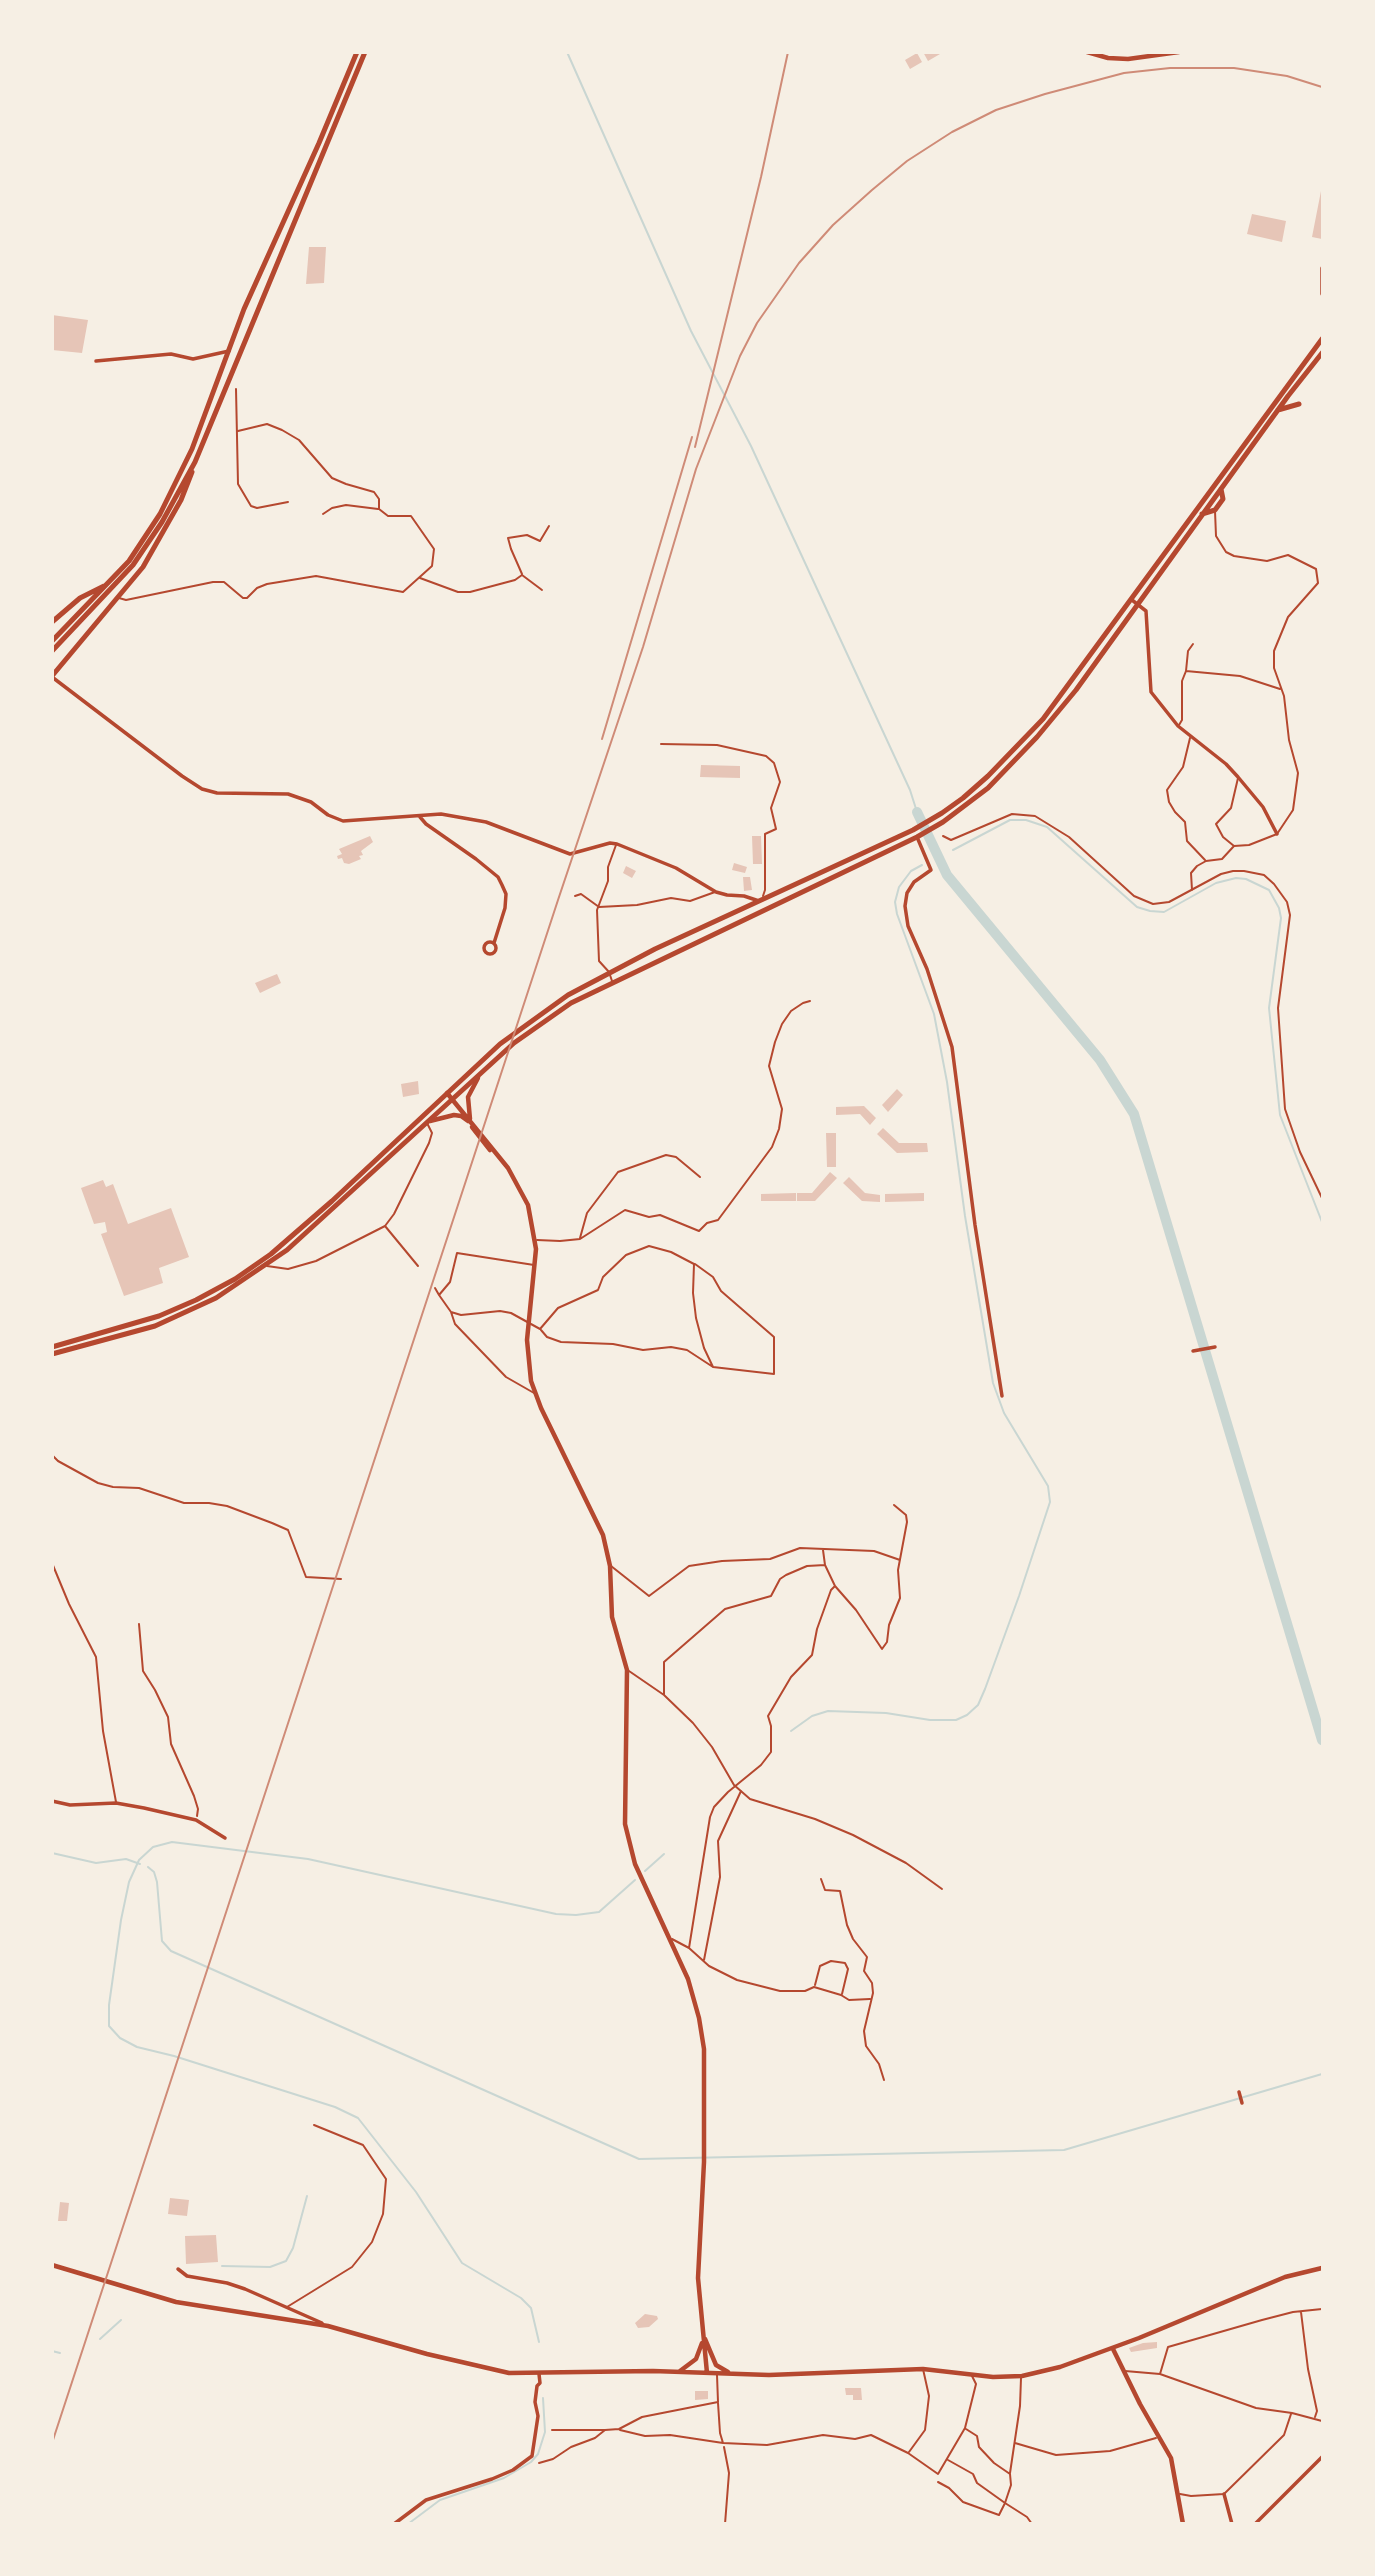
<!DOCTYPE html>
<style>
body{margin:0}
#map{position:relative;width:1375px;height:2576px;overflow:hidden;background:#f6efe4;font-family:"Space Grotesk",sans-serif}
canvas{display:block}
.frame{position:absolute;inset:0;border:54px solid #f6efe4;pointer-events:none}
</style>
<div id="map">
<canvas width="1375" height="2576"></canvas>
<div class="frame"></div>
</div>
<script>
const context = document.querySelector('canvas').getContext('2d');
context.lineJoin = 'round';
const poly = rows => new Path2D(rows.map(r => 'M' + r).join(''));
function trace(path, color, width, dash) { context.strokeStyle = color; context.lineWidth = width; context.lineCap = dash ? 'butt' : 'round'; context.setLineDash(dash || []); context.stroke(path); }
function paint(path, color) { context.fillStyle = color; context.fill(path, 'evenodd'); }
trace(poly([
 [567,52,691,331,751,446,910,790,917,812],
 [953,850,1010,820,1026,820,1047,827,1137,907,1150,911,1164,912,1216,883,1236,878,1246,879,1269,890,1279,908,1281,918,1269,1008,1280,1115,1322,1222],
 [791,1731,812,1716,828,1711,886,1713,930,1720,956,1720,967,1715,978,1705,985,1689,1019,1596,1050,1502,1048,1486,1004,1413,993,1383,965,1216,947,1082,934,1014,897,914,895,902,899,887,911,871,922,865],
 [52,1853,96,1863,126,1859,140,1864],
 [148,1867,154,1872,157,1882,162,1941,171,1951,639,2159,1064,2150,1322,2074],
 [645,1871,664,1854],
 [222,2266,270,2267,286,2261,293,2248,307,2196],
 [100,2339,121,2320],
 [539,2342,531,2308,521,2298,462,2263,416,2192,358,2118,335,2107,174,2056,137,2047,120,2038,109,2026,109,2005,121,1920,129,1882,139,1860,153,1847,172,1842,308,1859,556,1914,576,1915,599,1912,635,1880],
 [52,2351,60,2353],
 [408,2524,440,2500,504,2478,531,2462,538,2454,545,2432,543,2398]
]), '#c9d6d2', 2);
trace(poly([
 [917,812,947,875,1100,1060,1134,1114,1322,1740]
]), '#c9d6d2', 10);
paint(poly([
 [923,52,939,52,940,54,928,61],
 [917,53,922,62,910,69,905,60],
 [1321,191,1322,191,1322,239,1312,237],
 [1252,214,1286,221,1282,242,1247,234],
 [309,247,326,247,324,283,306,284],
 [52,315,88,320,82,353,52,350],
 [701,765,740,766,740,778,700,777],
 [370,836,373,842,361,851,363,855,359,856,361,859,349,864,344,863,342,858,338,859,337,856,342,854,339,849],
 [752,836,761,836,762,864,753,864],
 [734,863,747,867,745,873,732,870],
 [626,866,636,871,632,878,623,873],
 [743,877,750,877,752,890,744,891],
 [277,974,281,983,260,993,255,983],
 [418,1081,419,1094,403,1097,401,1084],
 [897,1089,903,1095,888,1112,882,1105],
 [864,1106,876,1118,870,1125,860,1114,836,1115,836,1107],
 [883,1128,899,1143,927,1143,928,1152,897,1153,877,1134],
 [826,1133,836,1133,836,1167,827,1167],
 [830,1172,837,1178,815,1201,797,1201,797,1193,812,1193],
 [849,1177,865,1193,880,1195,880,1202,862,1201,843,1183],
 [103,1180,106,1187,113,1184,128,1224,171,1208,189,1257,159,1268,163,1283,124,1296,101,1234,107,1232,105,1222,94,1224,81,1188],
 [796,1193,796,1201,761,1201,761,1194],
 [924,1193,924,1201,885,1202,885,1194],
 [170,2198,189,2200,187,2216,168,2214],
 [60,2202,69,2203,67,2221,58,2221],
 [216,2235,218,2262,186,2264,185,2236],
 [645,2314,657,2316,658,2319,649,2327,638,2328,635,2323],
 [1157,2342,1157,2348,1131,2352,1129,2348,1143,2343],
 [845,2388,861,2388,862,2400,853,2400,853,2395,846,2395],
 [695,2391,708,2391,708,2399,695,2400]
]), '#e6c5b7');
trace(poly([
 [139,1624,143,1671,155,1690,168,1717,171,1744,194,1796,198,1809,197,1816],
 [724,2447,729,2473,725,2524]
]), '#b5482f', 2);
trace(poly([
 [236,389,238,484,251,506,257,508,288,502],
 [323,514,332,508,346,505,378,509],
 [522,574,511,549,508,538,527,535,540,541,549,526],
 [420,578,458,592,470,592,515,580,522,575,542,590],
 [119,598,126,600,213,582,224,582,243,598,247,598,257,588,267,584,316,576,403,592,432,566,434,549,411,516,388,516,379,509,379,499,374,492,346,484,332,478,299,440,282,430,267,424,238,431],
 [1186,671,1240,676,1280,689],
 [1179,725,1182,720,1182,681,1186,671,1188,651,1193,644],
 [1190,738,1183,767,1167,790,1169,802,1175,812,1185,822,1187,841,1205,860],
 [661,744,717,745,766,756,774,763,780,782,771,808,776,829,765,834,765,890,763,896],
 [943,836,951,840,1012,814,1035,816,1069,837,1134,896,1153,904,1169,902,1221,874,1233,871,1244,871,1264,875,1274,884,1287,902,1290,915,1278,1008,1285,1109,1300,1152,1322,1198],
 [1234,846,1223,837,1216,824,1231,808,1238,778],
 [1192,890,1191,873,1197,866,1206,861,1222,859,1234,846,1249,845,1277,834,1293,810,1298,773,1289,740,1284,696,1274,668,1274,651,1288,617,1318,583,1316,569,1288,555,1267,561,1234,556,1226,552,1216,536,1215,511],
 [575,896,581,894,599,907,637,905,671,898,690,901,715,892],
 [612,981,609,972,599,961,597,910,608,881,608,867,616,845],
 [385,1226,418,1266],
 [580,1238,587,1213,618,1172,666,1155,676,1157,700,1177],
 [537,1240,560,1241,580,1239,625,1210,649,1217,660,1215,699,1231,707,1223,718,1220,772,1147,779,1129,782,1109,769,1066,775,1042,782,1024,791,1011,803,1003,810,1001],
 [267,1266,288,1269,316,1261,385,1226,394,1214,429,1143,432,1133,427,1123],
 [435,1288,439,1295,450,1282,457,1253,534,1265],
 [439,1295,451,1312,455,1324,506,1377,534,1393],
 [451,1312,461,1315,500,1311,511,1313,540,1329,558,1308,598,1290,603,1277,626,1255,649,1246,671,1252,694,1264,693,1293,696,1318,704,1348,713,1367],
 [541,1330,547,1337,561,1342,613,1344,643,1350,671,1347,687,1350,713,1367,774,1374,774,1337,721,1291,713,1277,695,1264],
 [52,1455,58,1461,98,1483,113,1487,139,1488,184,1503,209,1503,227,1506,272,1523,288,1530,306,1577,341,1579],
 [823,1550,825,1565,835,1586,856,1610,882,1649,887,1642,889,1625,900,1598,898,1570,907,1522,906,1515,894,1505],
 [52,1563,69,1604,96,1657,103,1731,116,1802],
 [611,1566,649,1596,689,1566,722,1561,770,1559,800,1548,874,1551,900,1560],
 [629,1671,664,1695,664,1662,725,1609,771,1596,780,1579,786,1575,807,1566,825,1565],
 [664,1695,693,1723,712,1747,734,1785,750,1799,815,1819,853,1835,906,1863,942,1889],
 [821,1879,825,1890,840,1891,847,1925,853,1939,867,1957,864,1971,872,1983,873,1993,864,2031,866,2046,879,2064,884,2080],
 [672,1939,689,1948,710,1817,714,1807,728,1792,761,1765,771,1752,771,1726,768,1716,791,1677,812,1655,817,1629,831,1590,835,1586],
 [689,1948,709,1966,737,1980,780,1991,805,1991,814,1987,841,1995,849,2000,870,1999],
 [704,1960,720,1877,718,1841,741,1791],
 [815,1985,820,1966,831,1961,845,1963,848,1969,842,1994],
 [287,2307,352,2267,372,2242,383,2214,386,2179,363,2145,314,2125],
 [1301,2312,1308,2369,1317,2411,1315,2417],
 [1125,2371,1160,2374,1168,2347,1262,2320,1293,2312,1322,2309],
 [1160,2374,1256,2408,1292,2413,1322,2421],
 [605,2430,619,2429,642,2417,718,2402,717,2375],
 [620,2430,645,2436,670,2435,723,2443,720,2433,718,2403],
 [723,2443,767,2445,823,2435,855,2439,871,2435,908,2453,938,2474,965,2428,976,2384,972,2376],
 [1015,2443,1056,2455,1110,2451,1156,2438],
 [909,2452,925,2430,929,2396,923,2369],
 [948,2460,973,2474,977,2483,1005,2503,1011,2485,1010,2474,994,2463,979,2447,977,2436,966,2429],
 [539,2463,553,2459,571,2447,595,2438,605,2430,552,2430],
 [1010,2473,1020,2406,1021,2378],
 [938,2482,949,2488,963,2502,999,2515,1005,2503,1027,2517,1032,2524],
 [1180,2494,1191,2496,1224,2494,1284,2435,1291,2414]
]), '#b5482f', 2);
trace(poly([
 [1322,268,1322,294],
 [96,361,171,354,193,359,229,351],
 [1132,600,1146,611,1151,692,1178,726,1226,764,1238,777,1263,807,1277,834],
 [52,677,182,776,202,789,217,793,288,794,311,802,328,815,343,821,441,814,486,822,570,854,610,843,617,844,676,868,716,892,727,895,744,896,759,901],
 [420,817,426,824,476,859,498,877,502,885,506,894,505,908,494,943],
 [917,837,931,870,914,882,907,893,905,906,908,926,927,969,952,1047,975,1225,1002,1396],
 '484 948a6 6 0 1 1 12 0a6 6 0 1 1-12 0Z',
 [1193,1351,1215,1347],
 [52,1801,70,1805,116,1803,144,1808,196,1820,225,1838],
 [1239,2092,1242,2103],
 [178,2269,187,2276,227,2283,245,2289,322,2323],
 [1224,2494,1232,2524],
 [394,2524,426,2500,492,2479,513,2470,532,2456,538,2416,535,2402,537,2386,540,2383,539,2374],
 [1255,2524,1322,2457]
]), '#b5482f', 3.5);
trace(poly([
 [1087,52,1108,58,1128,59,1179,52],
 [447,1093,508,1168,528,1205,536,1249,527,1340,531,1381,541,1408,603,1535,610,1566,612,1617,627,1670,625,1824,635,1864,688,1979,699,2018,704,2049,704,2162,698,2278,707,2373],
 [470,1119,468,1097,478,1078],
 [430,1121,454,1115,461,1116,468,1121],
 [472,1127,490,1150],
 [52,2265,176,2302,328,2326,427,2354,509,2373,653,2371,769,2375,923,2369,993,2377,1022,2376,1060,2367,1139,2338,1285,2277,1322,2268],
 [705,2339,716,2365,728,2372],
 [1113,2349,1140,2404,1171,2458,1183,2524],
 [680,2371,696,2359,702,2343]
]), '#b5482f', 4.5);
trace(poly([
 [1278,410,1299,404],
 [1202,514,1215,510,1223,499,1221,489],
 [52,622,80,598,104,586],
 [52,641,129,561,160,514,192,449,244,309,319,143,357,52],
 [52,651,133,565,162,522,195,462,365,52],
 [52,676,143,567,181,500,192,472],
 [52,1347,159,1316,196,1300,235,1279,271,1254,332,1201,500,1044,568,995,655,949,913,830,942,813,963,798,988,776,1043,719,1322,339],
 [52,1354,155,1326,216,1298,287,1250,514,1043,571,1003,917,837,943,822,988,788,1037,737,1076,690,1288,396,1322,353]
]), '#b5482f', 5);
trace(poly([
 [695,447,761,177,788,52],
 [602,739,692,437],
 [52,2443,558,900,643,647,696,469,740,356,757,323,799,263,833,225,872,190,907,161,952,132,996,110,1045,94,1124,73,1170,68,1234,68,1287,76,1322,87]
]), '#cf8b77', 2);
</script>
